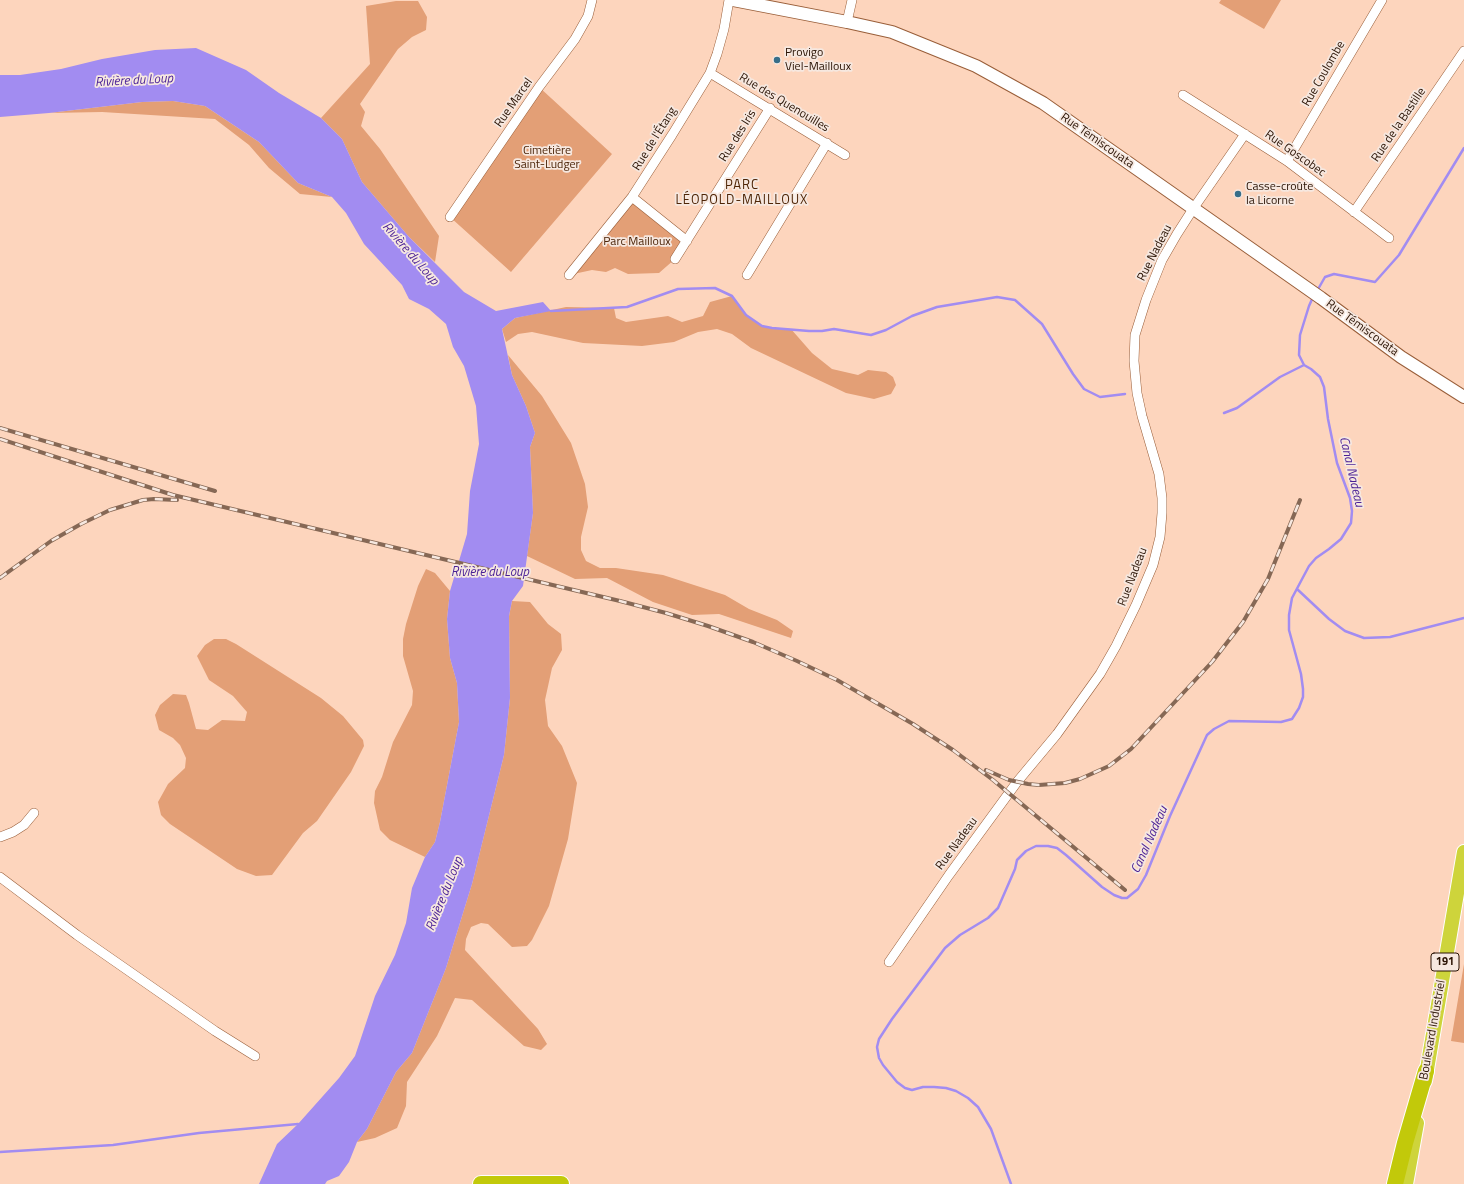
<!DOCTYPE html>
<meta charset="utf-8">
<style>
body{margin:0}
canvas{display:block;background:#fdd5bd}
</style>
<canvas width="1464" height="1184"></canvas>
<script>
const context = document.querySelector('canvas').getContext('2d');
context.lineJoin = 'round';
function paint(path, color) { context.fillStyle = color; context.fill(path, 'evenodd'); }
const poly = rows => new Path2D(rows.map(r => 'M' + r).join(''));
function trace(path, color, width, dash) { context.strokeStyle = color; context.lineWidth = width; context.lineCap = dash ? 'butt' : 'round'; context.setLineDash(dash || []); context.stroke(path); }
function write(font, color, halo, rows, align = 'center') {
  context.font = font + ' "Titillium Web",sans-serif'; context.lineWidth = 3.5; context.setLineDash([]); context.textBaseline = 'middle'; context.strokeStyle = halo; context.fillStyle = color; for (const [text, x, y, turn = 0] of rows) {
    context.save(); context.translate(x, y); context.rotate((+turn || 0) * Math.PI / 180); context.textAlign = isNaN(turn) ? turn : align; if (halo) context.strokeText(text, 0, 0); context.fillText(text, 0, 0); context.restore();
  }
}
paint(poly([
 [1221,0,1281,0,1264,29,1219,3],
 [396,1,418,1,427,17,426,30,412,37,398,49,360,104,365,112,361,126,380,149,439,236,435,262,409,237,362,182,342,139,321,118,370,64,366,6],
 [539,87,612,154,511,272,450,217],
 [173,101,205,106,259,142,298,183,332,197,300,194,269,168,249,145,215,119,102,112,49,113,142,102],
 [632,197,687,241,675,259,659,273,628,274,615,268,606,272,592,270,569,275],
 [732,296,746,315,762,326,772,328,791,329,812,353,832,369,858,375,868,370,886,372,893,377,896,385,891,394,874,399,846,393,751,348,732,334,717,329,698,332,674,342,642,346,583,343,532,332,518,334,506,342,502,329,515,318,566,307,614,308,616,318,626,322,668,316,682,322,703,316,710,302],
 [508,355,542,396,571,443,585,484,588,507,581,537,581,550,586,561,600,568,616,568,663,575,725,595,749,609,777,620,793,631,791,638,719,614,692,615,653,602,607,578,575,579,527,556,533,513,530,447,535,433,526,406,512,375],
 [426,569,435,573,450,591,447,619,450,658,457,683,459,722,440,822,435,842,425,857,390,840,380,830,374,803,375,791,382,777,393,742,412,705,413,691,403,656,403,639,406,624,418,586],
 [512,601,530,602,548,624,561,634,562,650,552,668,545,700,548,726,562,746,577,783,568,839,549,906,532,940,527,946,512,947,488,924,481,923,471,927,466,939,465,950,538,1029,547,1044,541,1050,524,1046,472,1000,455,998,437,1036,407,1082,406,1106,397,1128,375,1138,357,1142,367,1129,396,1072,412,1053,446,968,472,884,504,755,510,698,509,616],
 [214,639,226,639,236,644,321,698,343,716,363,740,364,746,351,772,317,821,303,833,272,875,256,876,237,869,170,824,161,815,158,802,168,784,185,768,186,758,180,745,173,738,159,730,155,715,160,705,173,694,186,695,189,703,196,729,208,730,222,720,245,721,247,712,233,696,209,680,197,656,205,645],
 [1464,964,1464,1043,1451,1041]
]), '#e39f76');
paint(poly([
 [196,48,246,70,279,93,321,118,342,139,362,182,409,237,464,292,496,311,543,302,551,311,515,318,502,329,512,375,526,406,535,433,530,447,533,513,523,586,512,601,509,616,510,698,504,755,472,884,446,968,412,1053,396,1072,367,1129,357,1142,349,1162,339,1176,327,1181,325,1184,259,1184,277,1144,298,1124,339,1078,355,1056,375,996,395,955,406,923,412,888,425,857,435,842,440,822,459,722,457,683,450,658,447,619,450,591,467,534,470,491,479,444,476,406,464,366,453,347,446,324,429,309,409,299,402,285,364,244,346,213,332,197,298,183,259,142,205,106,173,101,142,102,49,113,0,117,0,75,20,75,61,69,102,59,155,50]
]), '#a28cf1');
trace(poly([
 [1317,291,1325,277,1334,274,1375,282,1399,255,1464,148],
 [551,311,627,307,678,289,715,288,732,296,746,315,762,326,772,328,809,331,822,331,834,329,871,335,886,330,912,316,937,307,997,297,1015,300,1042,324,1073,374,1084,389,1100,397,1125,394],
 [1304,365,1299,355,1300,335,1309,306,1313,297],
 [1224,413,1237,408,1280,377,1304,365],
 [1297,589,1329,619,1345,631,1364,638,1390,637,1464,618],
 [0,1152,113,1145,199,1133,298,1124],
 [1011,1184,991,1129,978,1107,968,1098,956,1091,946,1088,934,1087,923,1087,912,1090,905,1088,897,1082,883,1065,879,1058,877,1047,879,1039,892,1019,945,948,960,935,988,918,998,908,1015,869,1017,860,1026,851,1036,846,1048,846,1057,848,1066,855,1102,887,1114,895,1122,898,1127,898,1138,889,1146,875,1170,816,1207,735,1214,729,1229,721,1281,722,1292,719,1299,708,1303,697,1303,689,1301,674,1289,630,1289,615,1292,598,1309,566,1316,558,1329,549,1341,539,1351,523,1352,511,1350,498,1337,463,1328,419,1324,387,1320,377,1311,369,1304,365]
]), '#a28cf1', 2.5);
const minor = poly([
 [847,22,852,0],
 [710,73,845,155],
 [1183,95,1287,161,1389,238],
 [1287,161,1382,0],
 [632,197,687,241],
 [1354,212,1464,51],
 [450,217,539,87,575,39,588,16,592,0],
 [675,259,770,108],
 [569,275,632,197,672,135,710,73,717,54,724,29,729,0],
 [747,275,827,143],
 [0,837,13,832,24,825,34,813],
 [0,877,77,935,215,1031,255,1056],
 [889,962,949,875,1017,782,1057,734,1100,674,1116,646,1136,605,1153,565,1160,537,1162,513,1162,498,1159,474,1142,416,1137,393,1134,361,1135,335,1146,300,1162,260,1177,234,1193,209,1245,134]
]);
const secondary = poly([
 [733,0,847,22,892,32,976,66,1043,103,1321,298,1401,357,1464,397]
]);
const trunk = poly([
 [1425,1081,1464,852],
 [1406,1184,1417,1123]
]);
const motorway = poly([
 [481,1184,561,1184],
 [1395,1184,1405,1143,1426,1071]
]);
trace(minor, '#995e39', 10);
trace(secondary, '#995e39', 14);
trace(trunk, '#fff', 16);
trace(motorway, '#fff', 18);
trace(minor, '#fff', 9);
trace(secondary, '#fff', 12);
trace(trunk, '#ced43b', 14);
trace(motorway, '#c2c90a', 16);
const rail = poly([
 [0,428,215,491],
 [0,439,173,495,620,601,666,613,708,626,753,642,797,661,837,680,913,724,953,750,993,780,1125,890],
 [0,578,51,541,81,524,110,510,143,500,154,499,177,500],
 [986,770,1009,780,1028,784,1039,785,1065,783,1080,779,1109,766,1131,749,1212,662,1243,622,1268,579,1300,500]
]);
trace(rail, '#866855', 4);
trace(rail, '#f6e8e0', 2.5, [8]);
for (const [x, y, r, color] of [
 [777,60,4,"#376e89"],
 [1238,194,4,"#376e89"]
]) { const dot = new Path2D(); dot.arc(x, y, r, 0, 2 * Math.PI); context.fillStyle = color; context.fill(dot); trace(dot, '#f6e8e0', 1.5); }
for (const [x, y, w] of [
 [1445,962,28]
]) { const box = new Path2D(); box.roundRect(x - w / 2, y - 9, w, 18, 3); context.fillStyle = '#f6e8e0'; context.fill(box); trace(box, '#2a1304', 1); }
write('bold 11px', '#2a1304', null, [
 ["191",1445,962]
]);
write('12px', '#2a1304', '#f6e8e0', [
 ["Provigo",785,53],
 ["Viel-Mailloux",785,67],
 ["Casse-croûte",1246,187],
 ["la Licorne",1246,201]
], 'left');
write('12px', '#2a1304', '#f6e8e0', [
 ["Rue Coulombe",1324,74,-60],
 ["Rue Marcel",514,103,-55],
 ["Rue des Quenouilles",784,103,31],
 ["Rue de la Bastille",1399,125,-56],
 ["Rue des Iris",738,136,-58],
 ["Rue de l'Étang",655,139,-58],
 ["Rue Témiscouata",1097,141,35],
 ["Rue Goscobec",1295,154,35],
 ["Rue Nadeau",1155,253,-63],
 ["Rue Témiscouata",1362,328,36],
 ["Rue Nadeau",1133,577,-69],
 ["Rue Nadeau",957,844,-54],
 ["Boulevard Industriel",1433,1030,-80]
]);
write('12px', '#4b2408', '#f6e8e0', [
 ["Cimetière",547,151],
 ["Saint-Ludger",547,165],
 ["Parc Mailloux",637,242]
]);
write('italic 13px', '#491f95', '#f6e8e0', [
 ["Rivière du Loup",134,81,-3],
 ["Rivière du Loup",410,254,49],
 ["Canal Nadeau",1351,472,77],
 ["Rivière du Loup",490,573],
 ["Canal Nadeau",1150,840,-66],
 ["Rivière du Loup",445,894,-68]
]);
context.letterSpacing = '1px';
write('13px', '#4e2506', '#f6e8e0', [
 ["PARC",742,186],
 ["LÉOPOLD-MAILLOUX",742,201]
]);
context.letterSpacing = '0px';
</script>
